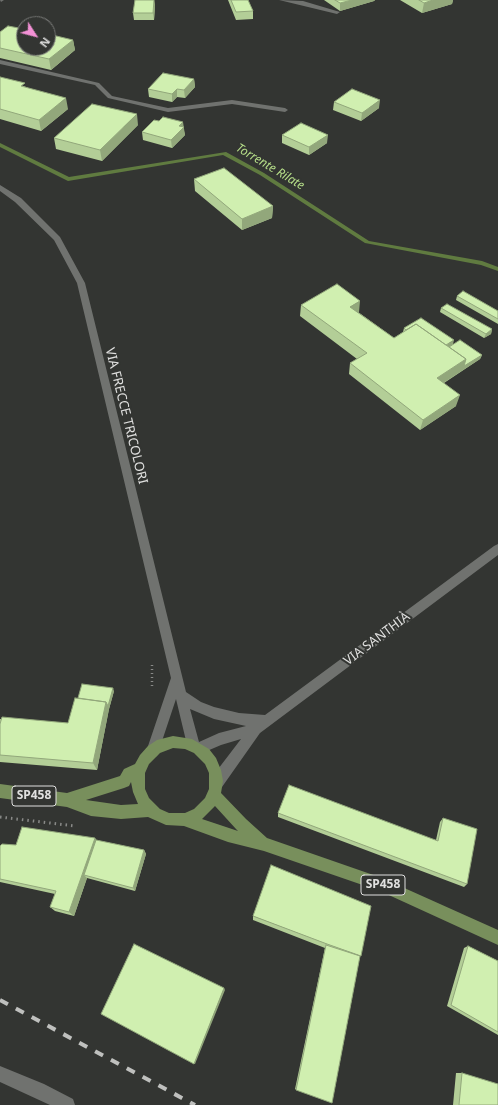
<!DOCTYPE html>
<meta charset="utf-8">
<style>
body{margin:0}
#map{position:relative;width:498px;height:1105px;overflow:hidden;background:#333532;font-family:"Noto Sans",sans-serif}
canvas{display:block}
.north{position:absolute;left:16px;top:16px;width:40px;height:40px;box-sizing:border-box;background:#333532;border:1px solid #787977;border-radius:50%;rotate:126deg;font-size:11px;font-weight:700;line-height:16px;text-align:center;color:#e0e0df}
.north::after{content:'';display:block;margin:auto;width:14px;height:18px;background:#f391d5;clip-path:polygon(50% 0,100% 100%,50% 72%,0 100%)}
</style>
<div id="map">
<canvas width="498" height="1105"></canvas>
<div class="north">N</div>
</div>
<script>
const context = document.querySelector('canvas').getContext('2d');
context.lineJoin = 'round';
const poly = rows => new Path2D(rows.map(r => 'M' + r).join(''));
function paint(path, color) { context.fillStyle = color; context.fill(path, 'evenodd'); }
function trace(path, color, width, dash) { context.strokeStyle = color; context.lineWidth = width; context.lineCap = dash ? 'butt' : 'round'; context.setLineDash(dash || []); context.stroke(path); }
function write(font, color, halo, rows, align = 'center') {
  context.font = font + ' "Noto Sans",sans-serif'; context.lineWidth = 4; context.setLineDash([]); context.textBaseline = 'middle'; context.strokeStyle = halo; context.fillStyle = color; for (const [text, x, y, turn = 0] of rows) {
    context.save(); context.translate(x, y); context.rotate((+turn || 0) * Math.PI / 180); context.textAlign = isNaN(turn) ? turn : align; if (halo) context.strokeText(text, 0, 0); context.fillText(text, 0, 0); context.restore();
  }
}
paint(poly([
 [0,143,69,177,226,152,264,173,369,241,482,261,498,267,498,271,481,265,365,243,260,175,223,155,68,181,0,147,0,143]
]), '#607b40');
trace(poly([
 [152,665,152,686]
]), '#898a88', 2.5, [1, 3]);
trace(poly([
 [0,817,75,826]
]), '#898a88', 3, [1.5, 4]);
paint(poly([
 [279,0,303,1,340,12,337,14,279,0]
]), '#70726f');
paint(poly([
 [0,0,4,0,1,2,0,0],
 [0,60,99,83,112,96,168,108,232,100,285,108,288,110,285,112,232,104,168,112,108,98,95,85,0,64,0,60],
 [0,185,21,198,60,237,85,283,186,692,201,702,214,707,239,713,265,715,494,546,498,544,498,555,260,733,222,787,217,789,212,787,210,782,212,777,241,739,221,745,200,754,195,751,188,749,176,699,157,756,152,758,147,756,146,752,171,678,77,283,54,240,15,202,0,191,0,185],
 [190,709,214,719,246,726,219,733,199,742,190,709],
 [0,1066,44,1084,73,1099,75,1105,50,1105,0,1082,0,1066]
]), '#70726f');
paint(poly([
 [173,736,192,739,209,749,216,758,221,770,223,781,221,793,246,819,267,838,382,878,498,930,498,945,380,891,264,851,228,842,184,826,166,825,148,817,121,819,91,816,67,807,0,798,0,784,67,793,120,776,124,769,135,764,140,755,148,746,157,740,173,736],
 [173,748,185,749,194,753,205,764,209,773,209,789,205,798,194,809,185,813,169,813,160,809,149,798,145,789,145,773,149,764,160,753,173,748],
 [131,782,133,792,138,804,121,805,86,800,124,788,129,786,131,782],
 [215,806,236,829,238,831,202,819,215,806]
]), '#788f5c');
trace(poly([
 [0,1000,195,1105]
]), '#bfc0be', 4, [9, 9]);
paint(poly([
 [154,0,155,6,154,20,134,20,133,13],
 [228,0,248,0,253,11,253,19,236,20],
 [324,0,375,0,374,1,340,11],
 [400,0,453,0,452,4,422,13],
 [0,32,73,40,75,50,51,70,0,58],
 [0,77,26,87,68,109,41,131,0,119],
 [194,79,195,87,185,98,177,97,172,102,149,97,148,89],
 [334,102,379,108,361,121,333,110],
 [138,125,102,161,56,149,54,138],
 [183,127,185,135,172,148,143,140,142,132],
 [282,135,327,143,309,155,282,143],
 [194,179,273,206,272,218,242,230,195,191],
 [457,296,498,311,498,324,456,300],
 [301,305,359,312,358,312,394,338,403,332,404,328,453,344,482,355,480,359,444,383,456,406,420,430,349,374,350,363,357,359,300,316],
 [441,308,492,329,491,334,484,338,440,312],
 [114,691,109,709,97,770,0,762,0,719,68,723,78,698],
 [278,813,436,840,440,822,443,818,467,884,464,887,278,817],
 [95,838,96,840,144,850,146,854,135,891,87,878,74,916,55,911,50,907,55,894,0,882,0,846,16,845],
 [253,916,361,956,360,956,332,1103,295,1089,325,948,253,920],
 [468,946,498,961,498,1035,447,1006,464,948],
 [456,1073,462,1073,498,1105,453,1105]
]), '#b3ce97');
paint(poly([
 [154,0,155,6,154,20,153,13],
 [352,0,375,0,374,1,340,11,340,3],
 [433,0,453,0,452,4,422,13,424,3],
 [73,40,75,50,51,70,49,59],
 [194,79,195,87,185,98,184,90],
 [177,89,177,97,172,102,172,94],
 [66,98,68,109,41,131,39,120],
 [380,100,379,108,361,121,362,113],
 [137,114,138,125,102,161,100,150],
 [183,122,185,135,172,148,171,140,179,126],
 [328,135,327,143,309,155,309,147],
 [273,206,272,218,242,230,242,219],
 [360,301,359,312,348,318,350,307],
 [492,329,491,334,484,338,486,334],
 [454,340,452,348,444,347],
 [482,355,480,359,434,389,437,378,466,359],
 [460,395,456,406,420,430,423,420],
 [113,688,114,691,109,709,97,770,93,763,106,702],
 [95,838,98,844,84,875,87,878,74,916,69,912],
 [144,850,146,854,135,891,133,888],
 [224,988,225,990,195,1064,194,1064]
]), '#92a77b');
const building = poly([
 [135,0,154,0,153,13,133,13,135,0],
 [231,0,248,0,253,11,236,12,231,0],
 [335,0,352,0,340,3,335,0],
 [419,0,433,0,424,3,419,0],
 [8,26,24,29,24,48,48,48,48,34,73,40,49,59,0,48,0,32,8,26],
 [163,73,194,79,184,90,177,89,172,94,148,89,163,73],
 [0,77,25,83,21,86,66,98,39,120,0,109,0,77],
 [352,89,380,100,362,113,334,102,352,89],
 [92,104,137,114,100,150,54,138,92,104],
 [163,117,183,122,179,126,184,127,171,140,142,132,154,120,159,121,163,117],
 [301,123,328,135,309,147,282,135,301,123],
 [224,168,273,206,242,219,194,179,224,168],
 [337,284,360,301,350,307,394,338,416,324,466,359,437,378,460,395,423,420,350,363,367,353,301,305,337,284],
 [463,291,498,311,498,319,457,296,463,291],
 [447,304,492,329,486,334,441,308,447,304],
 [421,318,454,340,446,345,416,324,406,330,404,328,421,318],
 [460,340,482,355,464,366,466,359,449,347,460,340],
 [82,684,113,688,108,706,106,702,78,698,82,684],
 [75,698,106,702,93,763,0,755,0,724,2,717,68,723,75,698],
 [289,785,438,841,443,818,477,829,467,884,278,813,289,785],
 [22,827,95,838,69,912,50,907,56,891,0,879,0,846,2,844,16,845,22,827],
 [96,840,144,850,133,888,84,875,96,840],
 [271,865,371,906,361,956,327,944,253,916,271,865],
 [134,944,224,988,194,1064,101,1014,134,944],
 [326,945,360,956,332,1103,296,1090,326,945],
 [468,946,498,961,498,1032,451,1005,468,946],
 [462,1073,498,1084,498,1105,459,1105,462,1073]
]);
paint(building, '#d0efb0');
trace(building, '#92a77b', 1);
write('italic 12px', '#b6de89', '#333532', [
 ["Torrente Rilate",270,167,31]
]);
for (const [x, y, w] of [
 [34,796,44],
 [383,885,44]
]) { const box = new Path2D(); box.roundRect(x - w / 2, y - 10, w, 20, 3); context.fillStyle = '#333532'; context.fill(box); trace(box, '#e0e0df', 1); }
write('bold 12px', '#e0e0df', null, [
 ["SP458",34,796],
 ["SP458",383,885]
]);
write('13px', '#e0e0df', '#333532', [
 ["VIA FRECCE TRICOLORI",126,416,76],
 ["VIA SANTHIÀ",377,639,-37]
]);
</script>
